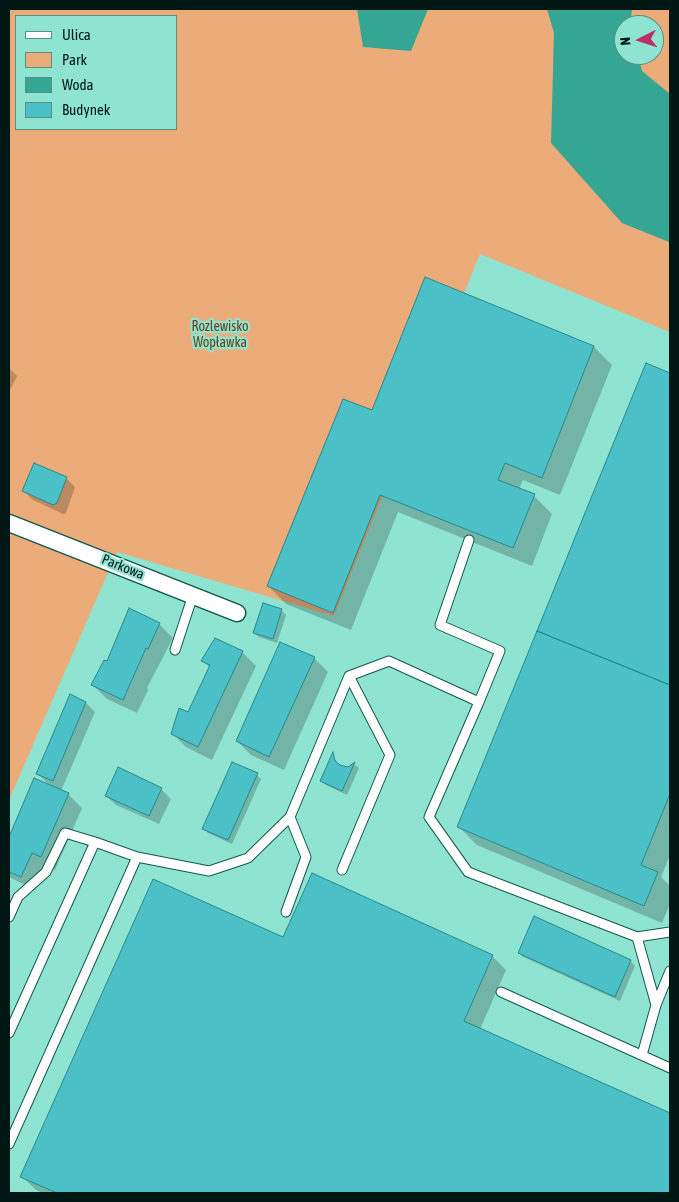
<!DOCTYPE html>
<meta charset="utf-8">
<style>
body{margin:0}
#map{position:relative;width:679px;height:1202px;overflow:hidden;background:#8fe3d1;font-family:"Asap Condensed",sans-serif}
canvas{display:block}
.frame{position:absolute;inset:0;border:10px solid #001713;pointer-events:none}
.legend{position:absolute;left:15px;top:15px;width:162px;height:115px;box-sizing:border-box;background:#8fe3d1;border:1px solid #569185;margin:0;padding:6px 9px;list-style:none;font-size:15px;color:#001713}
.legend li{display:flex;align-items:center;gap:10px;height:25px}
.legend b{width:25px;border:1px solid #569185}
.north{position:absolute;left:614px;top:15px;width:50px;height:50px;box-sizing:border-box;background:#8fe3d1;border:1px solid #569185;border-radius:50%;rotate:265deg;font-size:14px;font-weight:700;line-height:20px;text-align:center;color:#001713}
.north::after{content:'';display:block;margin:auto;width:18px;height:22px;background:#ba306b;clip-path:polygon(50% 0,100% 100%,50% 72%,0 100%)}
</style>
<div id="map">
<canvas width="679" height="1202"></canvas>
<div class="frame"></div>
<ul class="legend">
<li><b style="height:6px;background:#fff"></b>Ulica</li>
<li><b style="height:14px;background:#ecac7a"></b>Park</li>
<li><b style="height:14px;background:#34a693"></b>Woda</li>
<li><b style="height:14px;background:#4bc1c7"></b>Budynek</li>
</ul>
<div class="north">N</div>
</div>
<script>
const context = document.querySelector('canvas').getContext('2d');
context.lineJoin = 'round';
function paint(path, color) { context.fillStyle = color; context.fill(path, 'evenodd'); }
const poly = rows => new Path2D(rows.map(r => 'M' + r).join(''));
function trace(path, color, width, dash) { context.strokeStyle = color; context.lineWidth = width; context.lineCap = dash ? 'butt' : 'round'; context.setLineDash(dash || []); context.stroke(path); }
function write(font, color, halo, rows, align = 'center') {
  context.font = font + ' "Asap Condensed",sans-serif'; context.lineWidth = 4.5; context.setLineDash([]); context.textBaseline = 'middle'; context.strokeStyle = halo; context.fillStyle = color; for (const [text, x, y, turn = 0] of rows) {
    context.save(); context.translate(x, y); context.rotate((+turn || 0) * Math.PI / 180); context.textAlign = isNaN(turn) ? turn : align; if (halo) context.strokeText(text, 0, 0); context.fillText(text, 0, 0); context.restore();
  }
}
paint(poly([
 [9,9,670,9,670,332,480,254,334,616,117,552,9,800],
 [16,16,176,16,176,129,16,129],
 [624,25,654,25,654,55,624,55]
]), '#ecac7a');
paint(poly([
 [357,9,428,9,411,51,363,47],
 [547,9,632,9,630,25,624,25,624,55,638,55,642,71,670,94,669,242,622,223,551,143,554,33]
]), '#34a693');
paint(poly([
 [594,347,612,365,560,495,523,480,519,490,534,496,552,514,532,566,398,512,351,630,286,604,268,586,372,412],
 [647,365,670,374,670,855,661,877,670,886,670,904,662,923,477,845,459,827],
 [9,368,17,376,9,392],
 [66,478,75,487,66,513,63,514,33,500,23,490],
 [263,605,282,611,286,615,277,643,259,637,254,633],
 [159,624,173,638,147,688,148,690,137,713,107,699,93,685,107,663],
 [242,652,256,666,212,760,186,747,172,733,188,714,210,668,203,661],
 [314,658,328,672,284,770,251,755,237,741],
 [86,703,95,712,61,791,68,794,82,808,55,870,46,866,35,890,9,877,9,840,35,780,50,786,37,773],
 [333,756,339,765,349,768,355,765,359,768,347,795,326,785,321,781],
 [118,769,162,790,171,799,159,824,116,805,106,796],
 [257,775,261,779,232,844,208,833,204,829],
 [313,874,492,956,506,970,480,1029,670,1114,670,1193,42,1193,36,1190,22,1176,284,939],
 [535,918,631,962,635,966,620,1001,523,957,519,953]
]), '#0003');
const building = poly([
 [425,277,594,346,542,478,505,463,498,480,535,494,513,548,380,495,333,613,267,586,343,399,372,410,425,277],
 [646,363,670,373,670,685,537,631,646,363],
 [34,463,67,477,57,503,53,505,22,491,34,463],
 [263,603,282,609,273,639,253,633,263,603],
 [129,608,160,623,148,649,146,648,123,700,91,685,104,660,107,661,129,608],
 [537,631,670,685,670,794,641,865,658,872,644,906,457,827,537,631],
 [215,638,243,651,198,747,171,734,179,708,188,712,210,665,201,661,215,638],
 [280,642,315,657,269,757,236,741,280,642],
 [70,694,86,702,53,781,36,774,70,694],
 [333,752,335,761,340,765,348,767,355,762,342,791,320,781,333,752],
 [232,762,258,773,228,840,202,829,232,762],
 [118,767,162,788,149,816,105,796,118,767],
 [34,778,69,793,41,857,32,853,21,877,9,872,9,837,34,778],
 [312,873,493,955,464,1021,670,1113,670,1193,57,1193,20,1177,153,879,283,937,312,873],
 [534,916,631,960,615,997,518,953,534,916]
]);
paint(building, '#4bc1c7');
trace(building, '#29888c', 1);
const lane = poly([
 [469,540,440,625,500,651,479,702],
 [175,650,193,595],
 [342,870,390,755,349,676],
 [286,912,306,857,290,817],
 [9,917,18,897,46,872,65,833,95,842],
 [501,992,670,1068],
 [656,1005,637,937,670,932],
 [9,1033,95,842,137,857],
 [642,1055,656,1005,670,971],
 [9,1144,137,857,209,871,248,858,290,817,349,676,389,661,479,702,429,817,468,872,637,937]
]);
const street = poly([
 [9,523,237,613]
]);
trace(lane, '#13584d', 11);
trace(street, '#13584d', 19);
trace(lane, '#fff', 9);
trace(street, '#fff', 16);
write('14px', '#6e421b', '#8fe3d1', [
 ["Rozlewisko",220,327],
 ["Wopławka",220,343]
]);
write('14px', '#001713', '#8fe3d1', [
 ["Parkowa",123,567,22]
]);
</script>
